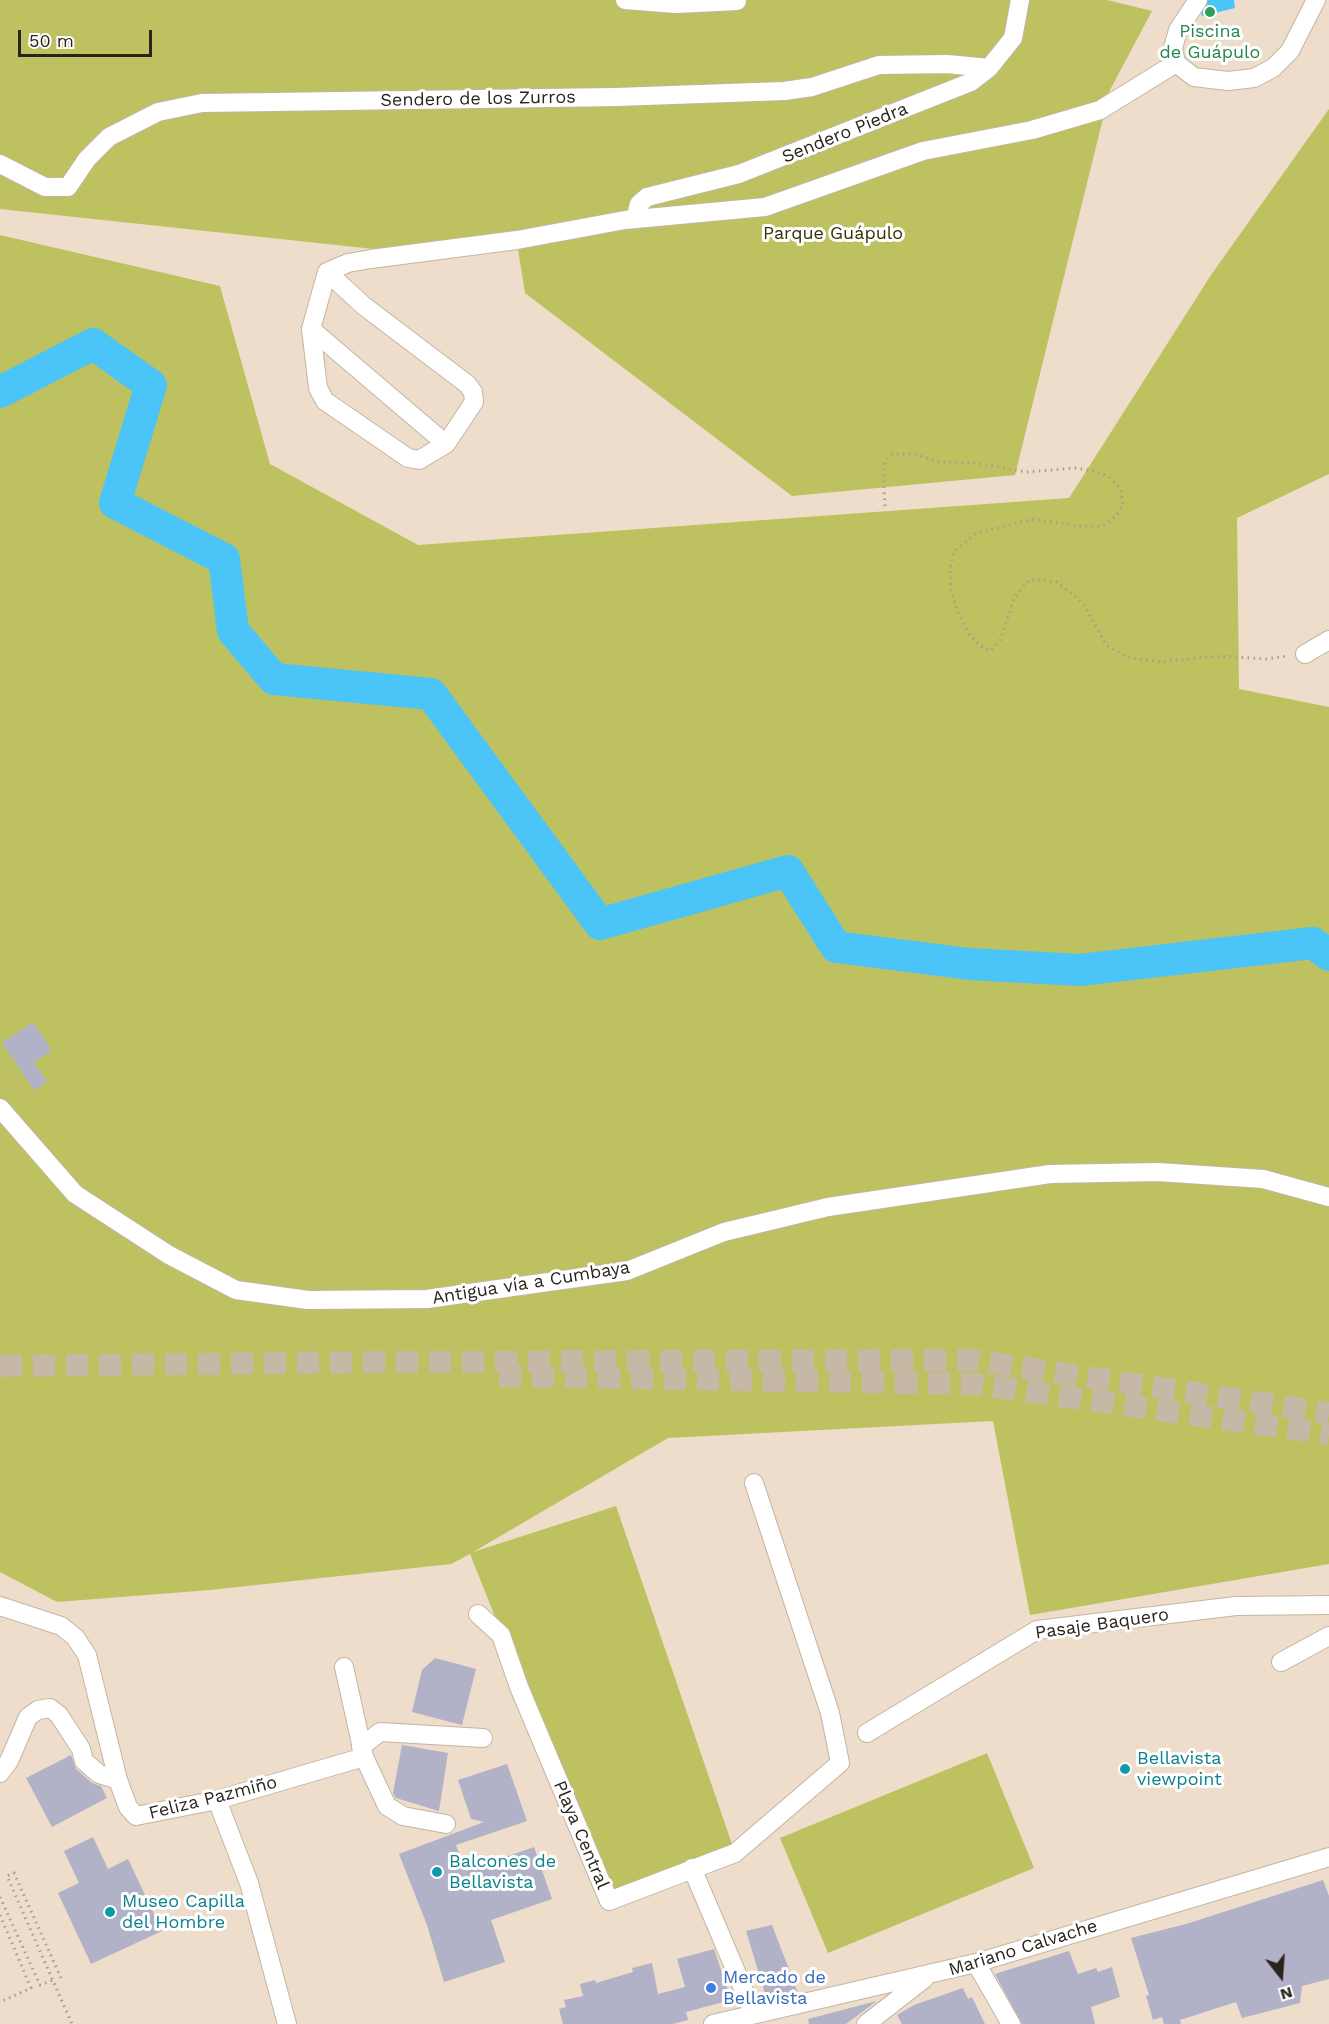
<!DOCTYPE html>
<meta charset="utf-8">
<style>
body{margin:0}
#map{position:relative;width:1329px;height:2024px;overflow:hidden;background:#edddca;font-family:"Work Sans",sans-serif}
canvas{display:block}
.north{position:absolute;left:1251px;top:1946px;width:60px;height:60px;-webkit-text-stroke:4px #fff;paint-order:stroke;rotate:163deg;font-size:16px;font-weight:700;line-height:24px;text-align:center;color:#2a241d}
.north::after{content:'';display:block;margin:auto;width:21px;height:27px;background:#2a241d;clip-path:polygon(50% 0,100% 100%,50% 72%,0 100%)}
.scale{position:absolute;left:18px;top:30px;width:134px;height:27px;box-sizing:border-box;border:3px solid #2a241d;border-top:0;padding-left:8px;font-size:18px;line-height:21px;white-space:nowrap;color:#2a241d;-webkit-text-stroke:4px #fff;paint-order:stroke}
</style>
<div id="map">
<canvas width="1329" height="2024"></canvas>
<div class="north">N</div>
<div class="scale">50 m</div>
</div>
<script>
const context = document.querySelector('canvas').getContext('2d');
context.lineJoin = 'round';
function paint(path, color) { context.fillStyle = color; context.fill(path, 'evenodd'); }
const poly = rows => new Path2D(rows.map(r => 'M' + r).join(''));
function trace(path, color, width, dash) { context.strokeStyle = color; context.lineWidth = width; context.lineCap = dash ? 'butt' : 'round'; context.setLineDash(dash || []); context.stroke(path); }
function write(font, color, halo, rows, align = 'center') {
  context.font = font + ' "Work Sans",sans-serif'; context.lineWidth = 6; context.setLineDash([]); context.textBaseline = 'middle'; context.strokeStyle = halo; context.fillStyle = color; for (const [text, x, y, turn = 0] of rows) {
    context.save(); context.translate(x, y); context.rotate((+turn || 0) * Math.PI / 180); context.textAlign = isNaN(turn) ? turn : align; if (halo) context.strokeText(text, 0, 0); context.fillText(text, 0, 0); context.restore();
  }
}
paint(poly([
 [0,0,1107,0,1152,11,1110,90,1015,475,792,496,525,293,517,243,374,249,0,209],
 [1329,109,1329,474,1237,518,1239,689,1329,707,1329,1564,1030,1615,993,1421,668,1438,473,1552,616,1506,735,1853,607,1898,470,1554,451,1564,210,1590,57,1602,0,1572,0,235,220,286,270,464,418,545,1069,498,1211,275],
 [987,1753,1034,1868,828,1953,780,1838]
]), '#bec15f');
paint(poly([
 [1198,0,1234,0,1235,8,1202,16]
]), '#4bc4f8');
trace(poly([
 [0,392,93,344,151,385,115,503,224,559,233,631,274,679,431,694,600,924,788,871,836,947,969,964,1080,970,1313,943,1329,955]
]), '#4bc4f8', 32);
paint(poly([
 [33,1022,52,1051,34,1062,47,1082,34,1090,2,1043],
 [435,1658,476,1669,462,1725,412,1712,422,1670],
 [402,1745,448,1753,439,1811,396,1798,393,1793],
 [71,1755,76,1769,92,1783,101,1786,107,1798,52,1827,26,1778],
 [507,1764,527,1821,456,1845,466,1871,534,1847,552,1899,491,1920,505,1962,444,1982,427,1925,399,1854,484,1822,471,1819,458,1780],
 [93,1837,108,1869,128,1859,162,1931,91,1964,58,1893,79,1883,64,1851],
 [1323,1880,1329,1896,1329,1979,1302,1986,1300,2003,1242,2018,1236,2002,1180,2020,1181,2024,1164,2024,1162,2017,1153,2020,1146,1996,1149,1995,1131,1938,1186,1924],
 [772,1925,798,1993,767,2000,746,1931],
 [714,1949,731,2000,686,2012,688,2020,672,2024,563,2024,559,2009,566,2007,564,2000,583,1996,580,1984,595,1980,596,1983,633,1972,632,1968,652,1963,658,1994,685,1987,677,1959],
 [1069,1951,1078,1974,1096,1968,1098,1972,1112,1967,1120,1997,1091,2007,1095,2024,1022,2024,995,1974],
 [963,1988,968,1999,972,1997,985,2024,902,2024,897,2015,914,2005],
 [877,2001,846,2024,809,2024,808,2019]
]), '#b1b1c7');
trace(poly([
 [0,1366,373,1362,972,1360,1329,1413],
 [499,1376,976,1384,1329,1434]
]), '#c6b8a7', 22, [22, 11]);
const minor = poly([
 [625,0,676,4,737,1],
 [1176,63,1194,77,1228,81,1254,78,1273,68,1290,51,1316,0],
 [1176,63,1173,48,1178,30,1198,0],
 [0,164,45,187,68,187,87,159,109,137,158,112,202,103,617,97,784,91,812,87,879,65,947,64,989,68],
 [635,219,639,204,647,197,739,174,971,82,989,68,1013,38,1020,0],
 [327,272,364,306,467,384,473,392,474,402,446,444,419,460,408,458,325,401,318,388,311,329,327,272,348,263,371,259,517,240,625,220,765,207,923,151,1032,130,1100,110,1176,63],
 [311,329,446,444],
 [1305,654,1329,640],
 [0,1108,75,1194,169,1255,236,1290,308,1300,427,1299,627,1271,724,1232,828,1207,1050,1174,1158,1172,1263,1179,1329,1197],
 [0,1606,61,1626,75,1637,87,1655,118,1780,128,1807,136,1816,217,1800,364,1757,344,1667],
 [478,1614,501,1635,519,1687,609,1901,735,1853,840,1763,830,1713,754,1483],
 [1281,1662,1329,1636],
 [867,1733,1037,1630,1236,1606,1329,1605],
 [361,1747,380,1732,483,1738],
 [364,1757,387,1806,403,1816,446,1824],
 [0,1773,9,1761,28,1717,38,1710,50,1708,59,1715,81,1749,84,1761,99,1774,118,1780],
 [217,1800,249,1883,287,2024],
 [692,1868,754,2014],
 [976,1963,1011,2024],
 [713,2024,976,1963,1329,1857],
 [866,2024,924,1979]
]);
trace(minor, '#c4b5a2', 20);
trace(poly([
 [885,506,883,471,885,461,892,454,914,454,940,462,976,463,1026,472,1076,468,1095,471,1108,476,1120,488,1123,504,1117,515,1103,526,1077,526,1032,519,975,534,954,552,950,568,951,589,957,611,969,634,979,645,990,651,1001,639,1014,598,1030,579,1057,582,1083,603,1106,645,1127,657,1159,662,1217,656,1266,659,1288,656],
 [0,1897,40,1985,53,1980],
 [0,1915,31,1988,0,2002],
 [61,1978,14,1873,7,1876,72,2024]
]), '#a99d8e', 3, [1.5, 4.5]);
trace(minor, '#fff', 18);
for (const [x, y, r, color] of [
 [1210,12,6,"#2e9e5b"],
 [1125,1769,6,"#0f9aa8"],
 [437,1872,6,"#0f9aa8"],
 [110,1912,6,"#0f9aa8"],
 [711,1988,6,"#3f7fe0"]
]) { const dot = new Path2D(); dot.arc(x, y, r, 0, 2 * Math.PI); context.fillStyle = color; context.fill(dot); trace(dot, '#fff', 2); }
write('18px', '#27864d', '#fff', [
 ["Piscina",1210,32],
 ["de Guápulo",1210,53]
]);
write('18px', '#2a241d', '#fff', [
 ["Sendero de los Zurros",478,99,-1],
 ["Sendero Piedra",845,133,-22],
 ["Antigua vía a Cumbaya",531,1283,-9],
 ["Pasaje Baquero",1102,1624,-8],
 ["Feliza Pazmiño",213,1798,-14],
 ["Playa Central",581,1835,67],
 ["Mariano Calvache",1023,1948,-17]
]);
write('18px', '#333406', '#fff', [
 ["Parque Guápulo",833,234]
]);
write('18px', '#0d838f', '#fff', [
 ["Bellavista",1137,1759],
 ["viewpoint",1137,1780],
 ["Balcones de",449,1862],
 ["Bellavista",449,1883],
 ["Museo Capilla",122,1902],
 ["del Hombre",122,1923]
], 'left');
write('18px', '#366cbe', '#fff', [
 ["Mercado de",723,1978],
 ["Bellavista",723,1999]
], 'left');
</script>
